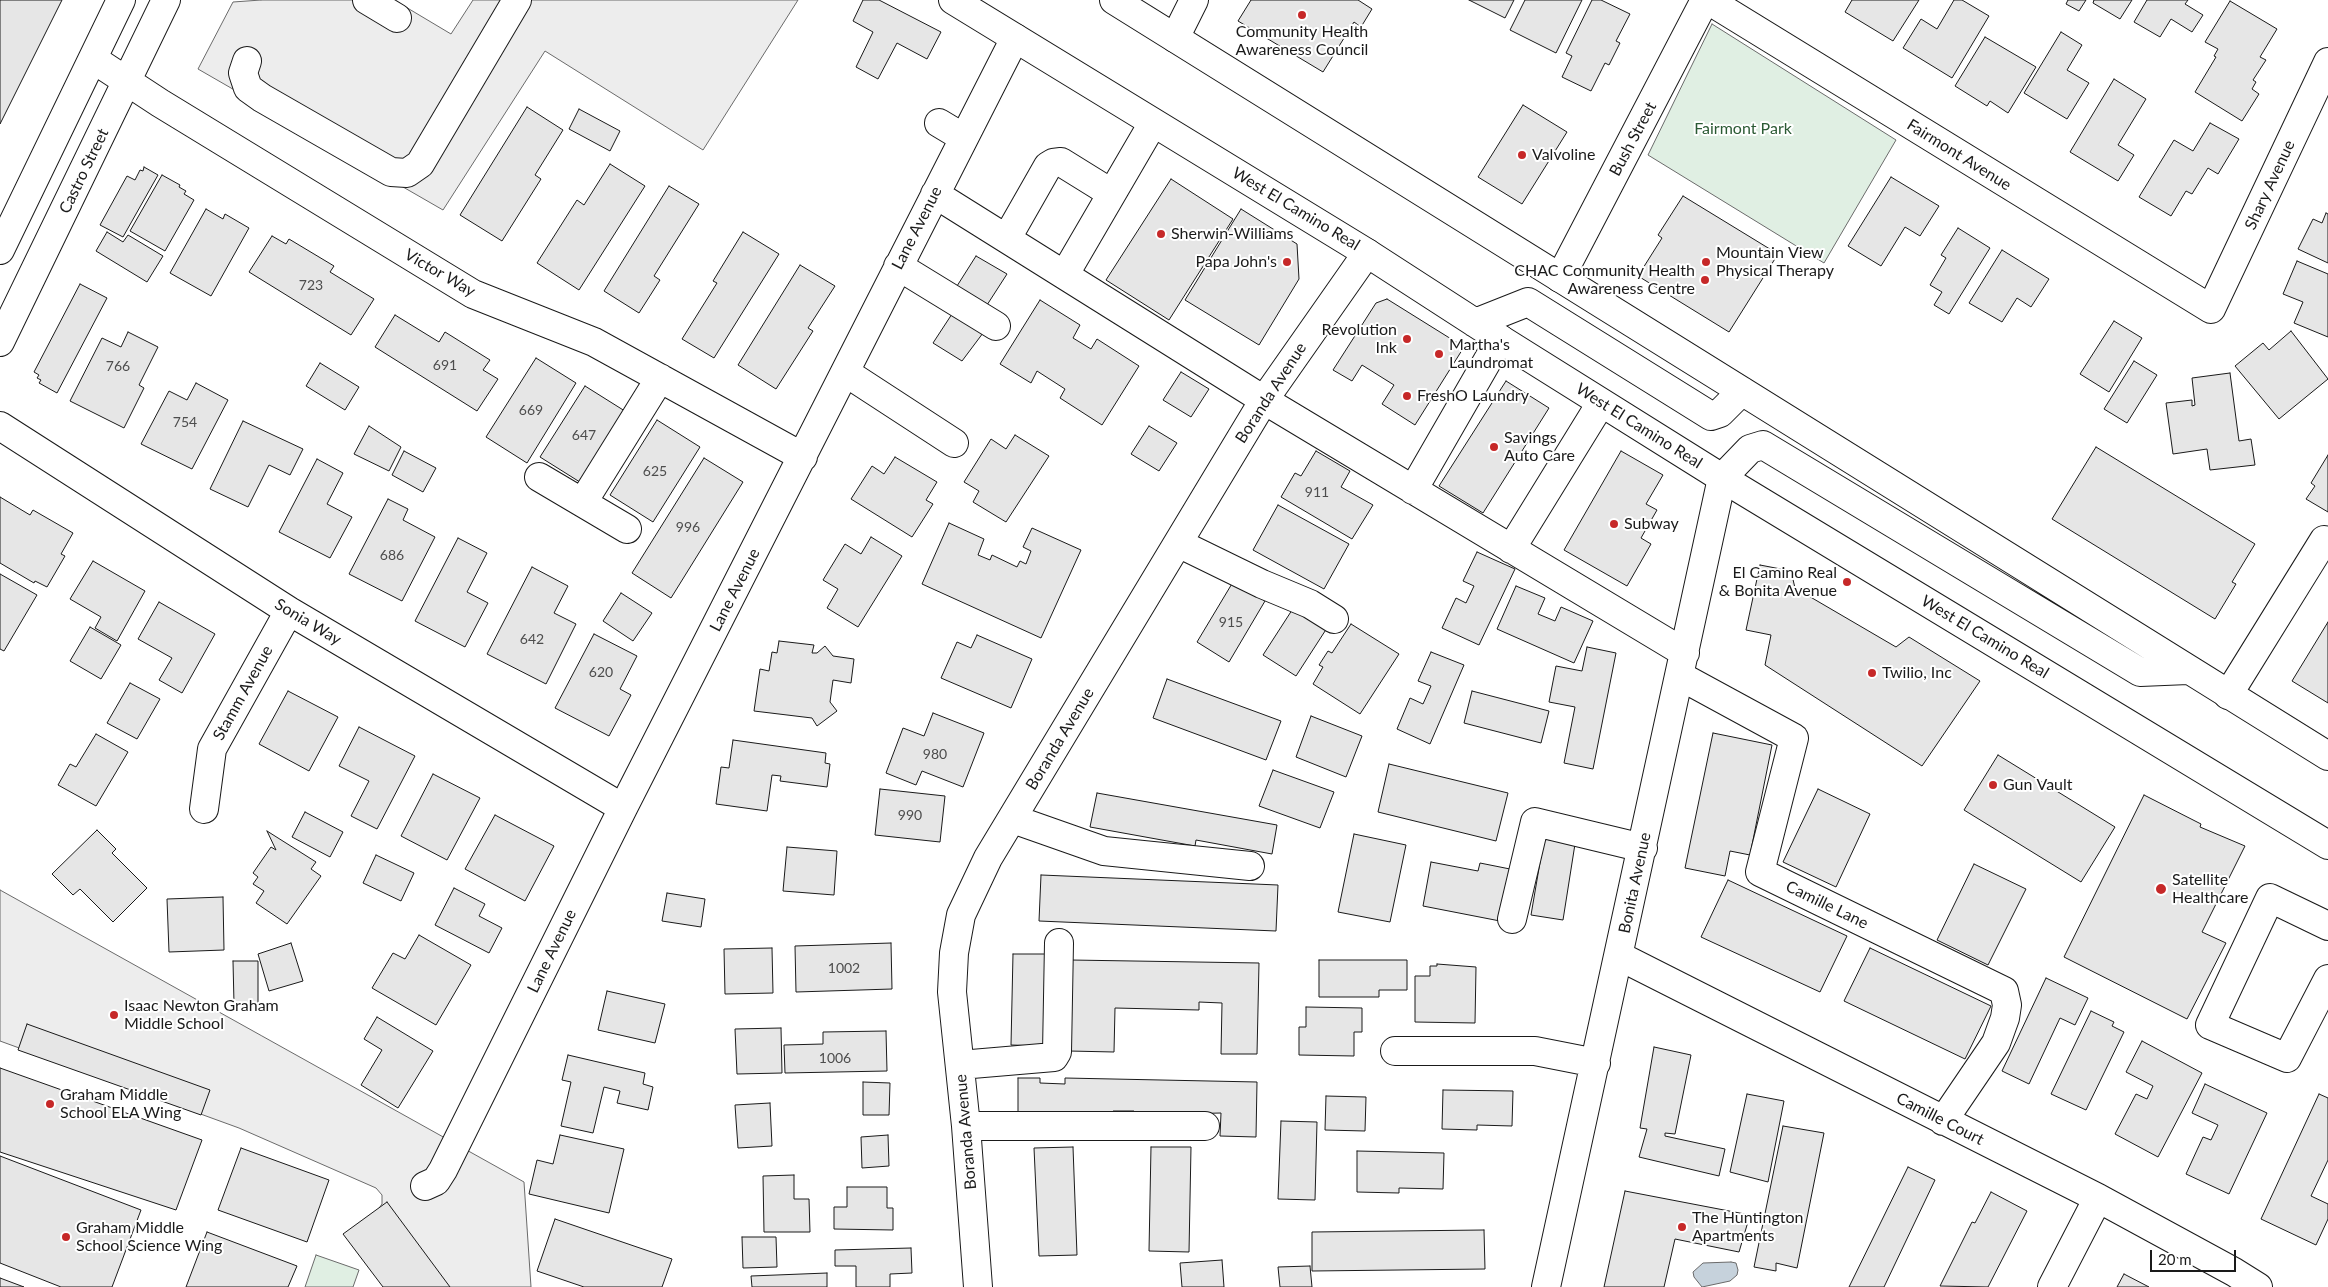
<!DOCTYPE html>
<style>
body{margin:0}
#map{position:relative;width:2328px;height:1287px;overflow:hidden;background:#fff;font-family:Lato,sans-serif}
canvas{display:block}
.scale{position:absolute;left:2150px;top:1250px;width:86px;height:22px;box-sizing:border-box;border:2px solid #1a1a1a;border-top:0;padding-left:6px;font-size:15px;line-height:18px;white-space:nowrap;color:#1a1a1a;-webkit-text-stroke:4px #fff;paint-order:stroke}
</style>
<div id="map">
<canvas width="2328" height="1287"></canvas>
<div class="scale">20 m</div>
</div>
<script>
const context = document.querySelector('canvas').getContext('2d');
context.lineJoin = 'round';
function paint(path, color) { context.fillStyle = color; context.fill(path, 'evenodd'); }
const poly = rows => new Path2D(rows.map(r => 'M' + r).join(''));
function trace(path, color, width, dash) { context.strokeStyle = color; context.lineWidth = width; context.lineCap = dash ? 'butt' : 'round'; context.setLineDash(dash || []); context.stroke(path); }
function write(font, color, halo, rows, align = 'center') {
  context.font = font + ' Lato,sans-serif'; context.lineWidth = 4; context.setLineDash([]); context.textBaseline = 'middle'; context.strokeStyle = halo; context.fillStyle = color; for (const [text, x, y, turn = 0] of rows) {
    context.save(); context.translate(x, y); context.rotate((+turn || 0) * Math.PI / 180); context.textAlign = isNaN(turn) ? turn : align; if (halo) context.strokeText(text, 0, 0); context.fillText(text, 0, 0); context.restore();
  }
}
const green = poly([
 [1712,24,1896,140,1824,263,1648,155,1712,24],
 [316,1255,359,1270,353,1287,305,1287,316,1255]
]);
paint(green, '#e0efe3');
trace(green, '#6a6a6a', 1);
const parking = poly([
 [261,0,394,0,451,34,473,0,798,0,703,150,545,51,443,210,198,69,233,2,261,0],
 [0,890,524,1182,531,1287,435,1287,374,1215,382,1204,382,1195,376,1188,239,1128,0,1041,0,890]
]);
paint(parking, '#ededed');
trace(parking, '#6a6a6a', 1);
const water = poly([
 [1731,1262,1736,1263,1738,1270,1737,1275,1730,1281,1702,1287,1694,1277,1693,1272,1703,1263,1731,1262]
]);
paint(water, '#c6d2dc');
trace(water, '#6a6a6a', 1);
const building = poly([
 [0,0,62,0,0,124,0,0],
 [863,0,879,0,941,32,927,59,897,43,878,79,856,67,873,32,853,21,863,0],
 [1251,0,1358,0,1372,9,1361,27,1354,22,1323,72,1238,21,1251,0],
 [1469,0,1514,0,1505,18,1469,0],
 [1525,0,1582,0,1556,53,1510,30,1525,0],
 [1592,0,1601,0,1630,14,1616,41,1620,43,1609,65,1605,63,1591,91,1562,77,1572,56,1566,53,1592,0],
 [1852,0,1919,0,1893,41,1845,12,1852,0],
 [1954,0,1962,0,1989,16,1952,78,1903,48,1921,19,1937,29,1954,0],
 [2068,0,2086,0,2079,11,2066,4,2068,0],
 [2094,0,2132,0,2120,19,2093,3,2094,0],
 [2147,0,2188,0,2185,4,2203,15,2192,32,2171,19,2160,37,2134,22,2147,0],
 [2230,1,2277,29,2260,57,2266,60,2253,80,2256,82,2252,89,2259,94,2242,121,2195,92,2216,57,2214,56,2218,49,2205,42,2230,1],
 [2061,32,2082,45,2067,70,2089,83,2067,119,2024,93,2061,32],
 [1985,37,2036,67,2008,113,1990,101,1987,106,1955,86,1985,37],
 [2114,79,2146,99,2118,145,2134,155,2118,181,2070,152,2114,79],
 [1523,105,1567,132,1522,204,1478,177,1523,105],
 [527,107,563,130,535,175,541,179,502,241,460,215,527,107],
 [579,109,620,131,610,151,569,129,579,109],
 [2210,123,2239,139,2218,174,2208,168,2192,194,2186,191,2171,216,2139,197,2174,140,2193,151,2210,123],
 [610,164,645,186,579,290,537,263,577,200,584,205,610,164],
 [144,167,158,175,123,237,100,225,127,176,135,180,140,170,143,171,144,167],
 [162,175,180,185,179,187,186,191,184,194,194,200,165,251,130,231,162,175],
 [1891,177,1939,206,1920,236,1905,227,1881,266,1848,246,1891,177],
 [1171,179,1233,219,1169,320,1106,280,1171,179],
 [669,186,699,204,654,276,660,280,639,313,604,291,669,186],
 [1683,196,1778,254,1729,332,1638,276,1662,238,1658,235,1683,196],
 [206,209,223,219,225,214,249,228,211,296,170,273,206,209],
 [1241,209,1297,244,1299,279,1259,345,1185,300,1241,209],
 [2326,213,2328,214,2328,263,2298,249,2313,219,2322,223,2326,213],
 [1958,228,1990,248,1949,314,1934,305,1942,292,1930,285,1946,258,1941,255,1958,228],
 [107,232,123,242,128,235,163,256,147,282,96,251,107,232],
 [743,232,779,254,714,358,682,339,717,283,713,281,743,232],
 [272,236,286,244,289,239,334,266,330,272,374,299,351,335,249,272,272,236],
 [2002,250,2049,279,2031,307,2017,298,2002,322,1969,303,2002,250],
 [976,256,1007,274,987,305,957,286,976,256],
 [2297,261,2328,274,2328,337,2294,323,2303,302,2283,294,2297,261],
 [800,265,835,286,808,328,813,331,776,389,738,365,800,265],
 [80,284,107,298,57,393,39,383,41,380,37,378,39,375,34,372,80,284],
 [1387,299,1464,347,1415,425,1382,404,1394,385,1362,365,1352,381,1333,370,1376,303,1387,299],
 [1040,300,1080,325,1073,338,1091,349,1097,339,1139,366,1102,425,1060,398,1065,389,1037,371,1031,383,1000,364,1040,300],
 [952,314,983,333,962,361,933,343,952,314],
 [395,315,439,342,445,332,490,360,483,370,498,379,477,411,375,347,395,315],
 [2114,321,2142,338,2109,392,2080,374,2114,321],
 [2291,331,2328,379,2279,419,2235,366,2263,343,2269,350,2291,331],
 [128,332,158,347,139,385,144,388,124,428,70,401,102,338,121,347,128,332],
 [536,358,576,383,527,463,486,437,536,358],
 [2134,361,2157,375,2127,423,2104,409,2134,361],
 [320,363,359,387,345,410,306,386,320,363],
 [1181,372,1209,389,1191,417,1163,400,1181,372],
 [2230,373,2239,441,2251,439,2255,465,2210,470,2207,449,2173,454,2166,403,2192,400,2192,406,2195,405,2192,378,2230,373],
 [1506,381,1549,408,1483,513,1439,486,1506,381],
 [196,383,228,400,192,469,141,444,169,391,187,400,196,383],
 [585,386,628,413,583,484,540,457,585,386],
 [657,420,700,447,653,522,610,495,657,420],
 [243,421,303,449,290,475,269,465,248,507,210,489,243,421],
 [369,426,401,447,389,471,354,454,369,426],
 [1149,426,1177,443,1159,471,1131,454,1149,426],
 [1015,435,1049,456,1006,522,973,502,979,491,964,482,991,439,1006,449,1015,435],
 [2096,447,2255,544,2232,582,2236,584,2215,619,2052,519,2096,447],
 [404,451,436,468,423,492,392,475,404,451],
 [1316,451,1350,471,1341,487,1373,505,1352,539,1281,497,1295,473,1301,476,1316,451],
 [1621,451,1663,475,1646,504,1657,510,1641,538,1651,544,1627,586,1564,550,1621,451],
 [2328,455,2328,512,2306,499,2315,486,2311,483,2328,455],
 [895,457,937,482,926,500,933,504,912,537,851,499,872,466,884,474,895,457],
 [704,458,743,482,671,598,632,573,704,458],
 [317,459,343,473,327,504,352,517,330,558,279,532,317,459],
 [0,497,30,515,33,510,73,533,61,554,65,556,47,587,35,581,34,583,0,563,0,497],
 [388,499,408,509,403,520,435,537,402,601,349,574,388,499],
 [1278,505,1349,544,1324,589,1253,550,1278,505],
 [949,523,984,539,978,555,990,560,992,555,1017,567,1020,561,1026,564,1031,551,1023,547,1032,528,1081,550,1041,638,922,584,949,523],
 [871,537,902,556,858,627,827,608,838,589,823,580,845,544,861,554,871,537],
 [458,538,487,553,467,592,488,603,465,647,415,621,458,538],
 [1477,552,1515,569,1479,645,1442,628,1456,598,1466,603,1474,586,1463,581,1477,552],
 [93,561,145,591,117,641,95,628,101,617,70,599,93,561],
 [1760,565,1791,571,1795,588,1896,647,1909,637,1980,681,1922,766,1765,665,1771,635,1746,630,1760,565],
 [532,567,568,586,554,613,576,624,546,684,487,654,532,567],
 [0,574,37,595,4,651,0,649,0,574],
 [1233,582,1265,601,1229,662,1197,642,1233,582],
 [1516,586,1545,598,1538,614,1555,621,1561,607,1593,621,1574,663,1497,629,1516,586],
 [621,593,652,613,633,641,603,621,621,593],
 [159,602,215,634,182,693,159,680,172,658,138,639,159,602],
 [1294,607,1327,628,1296,676,1263,655,1294,607],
 [2328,622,2328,703,2292,681,2328,622],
 [1351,624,1399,654,1360,714,1313,684,1323,667,1319,665,1328,651,1332,653,1351,624],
 [90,627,121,645,101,679,70,661,90,627],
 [594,634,637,656,620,689,631,695,609,736,555,708,594,634],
 [977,635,1032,659,1011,708,941,678,957,642,971,648,977,635],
 [779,641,814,645,812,653,817,653,825,646,833,656,854,659,851,683,833,680,830,702,837,711,817,726,812,718,754,711,760,669,769,671,772,652,777,653,779,641],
 [1587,647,1616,653,1593,769,1564,763,1575,707,1549,702,1556,666,1582,671,1587,647],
 [1431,652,1464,665,1430,744,1397,729,1410,698,1423,704,1431,686,1418,681,1431,652],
 [1167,679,1281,721,1266,760,1153,718,1167,679],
 [130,683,160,699,137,739,107,723,130,683],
 [288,691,338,717,309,771,259,744,288,691],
 [1472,691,1549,711,1541,743,1464,723,1472,691],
 [933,713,984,733,963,787,922,771,916,785,886,773,903,728,924,736,933,713],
 [1311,716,1362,736,1346,777,1296,757,1311,716],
 [359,727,415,756,377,829,351,816,369,781,339,766,359,727],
 [1713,733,1772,745,1750,855,1730,851,1725,876,1685,868,1713,733],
 [96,734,128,752,96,806,58,785,70,764,76,767,96,734],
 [733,740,826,753,825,763,830,764,827,787,780,781,781,776,772,775,767,811,716,804,721,767,729,768,733,740],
 [1998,755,2115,827,2081,882,1964,810,1998,755],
 [1389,764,1508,793,1496,841,1378,812,1389,764],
 [1273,770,1334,792,1320,828,1259,806,1273,770],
 [433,774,480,798,447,860,401,836,433,774],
 [880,789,945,796,940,842,875,835,880,789],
 [1818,789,1870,814,1836,887,1783,862,1818,789],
 [1097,793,1277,825,1272,854,1196,840,1195,846,1090,827,1097,793],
 [2144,795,2201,824,2200,827,2245,846,2202,932,2226,943,2187,1019,2064,957,2144,795],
 [305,812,343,832,330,857,292,837,305,812],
 [495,815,554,846,525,901,465,869,495,815],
 [97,830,116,849,112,853,147,888,113,922,80,889,73,895,52,874,97,830],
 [267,831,316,862,311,869,321,876,287,924,256,903,264,891,253,884,258,877,253,873,271,847,276,850,267,831],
 [1354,834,1406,845,1390,922,1338,912,1354,834],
 [1544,839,1575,844,1563,920,1531,915,1544,839],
 [787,847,837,851,834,895,783,891,787,847],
 [376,855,414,873,401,901,363,883,376,855],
 [1431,862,1478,871,1480,863,1510,869,1500,921,1423,906,1431,862],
 [1974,864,2026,889,1988,965,1937,940,1974,864],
 [1041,875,1278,885,1276,931,1039,921,1041,875],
 [1728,880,1847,936,1820,992,1701,937,1728,880],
 [454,888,485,904,479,916,502,928,489,953,435,925,454,888],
 [667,893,705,899,701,927,662,921,667,893],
 [223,897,224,950,169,952,167,899,223,897],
 [419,935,471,965,436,1025,372,988,393,953,405,959,419,935],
 [291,943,303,981,269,991,258,954,291,943],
 [891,943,892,989,796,992,795,946,891,943],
 [772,948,773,993,725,994,724,949,772,948],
 [1870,948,1991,1006,1965,1059,1844,1001,1870,948],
 [1013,954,1047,954,1045,1046,1011,1045,1013,954],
 [1070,960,1259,963,1257,1054,1221,1054,1222,1003,1199,1002,1199,1010,1115,1008,1114,1052,1069,1051,1070,960],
 [1319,960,1407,960,1407,990,1379,990,1379,997,1319,997,1319,960],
 [233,961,258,961,258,1004,234,1004,233,961],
 [1437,964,1476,967,1475,1023,1415,1022,1415,976,1430,976,1430,966,1437,966,1437,964],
 [2046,978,2088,998,2075,1025,2060,1018,2029,1084,2002,1071,2046,978],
 [607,991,665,1004,655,1043,598,1030,607,991],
 [1306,1007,1362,1008,1362,1032,1354,1032,1354,1056,1299,1055,1299,1027,1306,1027,1306,1007],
 [2091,1011,2114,1022,2112,1026,2124,1032,2086,1110,2051,1094,2091,1011],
 [377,1017,433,1051,398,1108,361,1085,382,1050,364,1039,377,1017],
 [27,1024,210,1090,201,1115,18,1050,27,1024],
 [781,1028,782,1073,737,1074,735,1029,781,1028],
 [886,1031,887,1071,785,1073,784,1045,823,1044,823,1032,886,1031],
 [2142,1041,2202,1073,2158,1157,2115,1134,2136,1094,2147,1099,2153,1086,2126,1072,2142,1041],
 [1654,1047,1691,1055,1675,1134,1665,1133,1665,1136,1725,1149,1719,1176,1639,1157,1647,1129,1640,1128,1654,1047],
 [568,1055,645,1073,643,1084,653,1087,648,1110,617,1103,620,1091,604,1087,593,1133,561,1126,571,1082,562,1080,568,1055],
 [0,1068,202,1140,176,1210,0,1152,0,1068],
 [1018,1078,1040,1078,1040,1083,1065,1084,1065,1078,1257,1082,1256,1137,1220,1136,1221,1113,1134,1115,1134,1111,1113,1111,1113,1116,1018,1115,1018,1078],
 [863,1082,890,1083,889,1115,863,1115,863,1082],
 [2205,1084,2267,1113,2229,1194,2186,1174,2203,1137,2211,1140,2218,1125,2192,1113,2205,1084],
 [1443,1090,1513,1091,1512,1126,1477,1125,1477,1130,1442,1129,1443,1090],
 [1747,1094,1784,1101,1768,1182,1730,1172,1747,1094],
 [2319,1094,2328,1098,2328,1160,2311,1196,2328,1204,2328,1219,2316,1245,2261,1219,2319,1094],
 [1326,1096,1366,1097,1365,1131,1325,1130,1326,1096],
 [770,1103,772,1146,738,1148,735,1105,770,1103],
 [1281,1121,1317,1122,1315,1200,1278,1199,1281,1121],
 [1783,1126,1824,1133,1797,1268,1776,1263,1776,1271,1754,1267,1783,1126],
 [560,1135,624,1149,609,1213,529,1194,537,1160,553,1164,560,1135],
 [888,1135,889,1166,862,1168,861,1137,888,1135],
 [1073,1147,1077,1255,1039,1256,1034,1148,1073,1147],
 [1151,1147,1191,1147,1189,1252,1149,1251,1151,1147],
 [241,1148,329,1180,307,1242,218,1210,241,1148],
 [1357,1151,1444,1153,1443,1189,1399,1188,1399,1193,1357,1192,1357,1151],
 [0,1156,141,1210,112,1287,61,1287,0,1263,0,1156],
 [1908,1167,1935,1180,1884,1287,1849,1287,1908,1167],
 [794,1175,794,1199,809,1199,810,1232,764,1232,763,1176,794,1175],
 [847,1187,887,1187,887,1208,893,1208,893,1230,834,1229,834,1207,847,1207,847,1187],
 [1625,1191,1750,1215,1739,1252,1675,1239,1664,1287,1604,1287,1625,1191],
 [1991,1192,2027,1211,1988,1287,1940,1286,1972,1222,1975,1223,1991,1192],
 [387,1202,450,1287,383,1287,343,1234,387,1202],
 [555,1219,672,1259,662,1287,584,1287,537,1271,555,1219],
 [1484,1230,1485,1269,1312,1271,1312,1232,1484,1230],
 [207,1232,297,1266,288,1287,186,1287,207,1232],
 [742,1237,776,1237,777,1267,743,1268,742,1237],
 [911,1248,912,1273,890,1274,890,1287,856,1287,856,1266,835,1266,835,1250,911,1248],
 [1222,1260,1224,1287,1182,1287,1180,1263,1222,1260],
 [1310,1266,1312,1287,1280,1287,1278,1267,1310,1266],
 [827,1273,827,1287,752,1287,751,1276,827,1273],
 [2124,1274,2149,1287,2117,1287,2124,1274],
 [0,1278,24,1287,0,1287,0,1278]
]);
paint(building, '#e6e6e6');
trace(building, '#1a1a1a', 1);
const minor = poly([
 [367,0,397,18],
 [1708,0,2211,309,2328,62],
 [1175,38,1194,0],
 [93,59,160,103,473,294,594,342,803,457],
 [247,61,243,73,248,88,262,98,391,172,407,173,420,164,517,0],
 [939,123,964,138],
 [935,194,1264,400,1685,653],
 [1007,238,1048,166,1053,163,1061,162,1111,193],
 [0,250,121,0],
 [898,266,996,326],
 [1065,274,1153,123],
 [1560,278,1705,0],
 [0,342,166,0],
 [845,372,954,443],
 [0,426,289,611,623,808],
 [539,477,627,529],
 [1413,490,1500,339],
 [583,502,660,378],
 [1178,543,1262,584,1310,604,1334,619],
 [1511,549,1601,403],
 [1680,676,1794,738,1760,872,2004,991,2007,1005,2005,1018,1996,1043,1943,1121],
 [2228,695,2324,540],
 [204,809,212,749,289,611],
 [1013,819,1104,851,1250,866],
 [1512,919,1535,822,1643,848],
 [2328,926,2270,898,2210,1025,2287,1058,2328,979],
 [1619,956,2098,1198,2234,1272,2258,1287],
 [1395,1051,1535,1051,1596,1063],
 [960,1065,1054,1057,1057,1052,1059,943],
 [966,1126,1205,1126],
 [425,1186,436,1181,443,1170,623,808,1015,38],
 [978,1287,966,1126,952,992,954,953,961,915,988,858,1264,400,1367,253],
 [1546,1287,1722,478],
 [2052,1287,2098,1198]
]);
const major = poly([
 [953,0,1367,253,1500,339,1722,478,2328,845],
 [1114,0,2328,756],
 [1475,323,1528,302,1711,416,1720,413,1742,391],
 [1722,478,1750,449,1763,445,2140,672,2188,670]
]);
trace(minor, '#1a1a1a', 30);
trace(major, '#1a1a1a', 30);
trace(minor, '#fff', 28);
trace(major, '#fff', 28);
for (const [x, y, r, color] of [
 [1302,15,5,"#c62828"],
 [1522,155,5,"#c62828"],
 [1161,234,5,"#c62828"],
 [1287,262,5,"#c62828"],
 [1706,262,5,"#c62828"],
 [1705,280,5,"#c62828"],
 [1407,339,5,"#c62828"],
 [1439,354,5,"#c62828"],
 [1407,396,5,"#c62828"],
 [1494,447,5,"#c62828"],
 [1614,524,5,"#c62828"],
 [1847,582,5,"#c62828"],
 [1872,673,5,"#c62828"],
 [1993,785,5,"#c62828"],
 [2161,889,6,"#c62828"],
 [114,1015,5,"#c62828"],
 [50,1104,5,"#c62828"],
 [1682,1227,5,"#c62828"],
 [66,1237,5,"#c62828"]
]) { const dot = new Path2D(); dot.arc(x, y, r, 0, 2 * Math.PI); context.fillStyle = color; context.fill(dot); trace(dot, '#fff', 2); }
write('14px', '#4d4d4d', null, [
 ["723",311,285],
 ["691",445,365],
 ["766",118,366],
 ["669",531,410],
 ["754",185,422],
 ["647",584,435],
 ["625",655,471],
 ["911",1317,492],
 ["996",688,527],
 ["686",392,555],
 ["915",1231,622],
 ["642",532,639],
 ["620",601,672],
 ["980",935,754],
 ["990",910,815],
 ["1002",844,968],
 ["1006",835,1058]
]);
write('16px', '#1a1a1a', '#fff', [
 ["Community Health",1302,32,"center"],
 ["Awareness Council",1302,50,"center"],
 ["Valvoline",1532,155],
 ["Sherwin-Williams",1171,234],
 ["Mountain View",1716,253],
 ["Physical Therapy",1716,271],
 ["Papa John's",1277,262,"right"],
 ["CHAC Community Health",1695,271,"right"],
 ["Awareness Centre",1695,289,"right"],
 ["Revolution",1397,330,"right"],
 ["Ink",1397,348,"right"],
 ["Martha's",1449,345],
 ["Laundromat",1449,363],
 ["FreshO Laundry",1417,396],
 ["Savings",1504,438],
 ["Auto Care",1504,456],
 ["Subway",1624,524],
 ["El Camino Real",1837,573,"right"],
 ["& Bonita Avenue",1837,591,"right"],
 ["Twilio, Inc",1882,673],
 ["Gun Vault",2003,785],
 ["Satellite",2172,880],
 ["Healthcare",2172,898],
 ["Isaac Newton Graham",124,1006],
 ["Middle School",124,1024],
 ["Graham Middle",60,1095],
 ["School ELA Wing",60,1113],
 ["The Huntington",1692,1218],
 ["Apartments",1692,1236],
 ["Graham Middle",76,1228],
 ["School Science Wing",76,1246]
], 'left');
write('16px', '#2b5a34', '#fff', [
 ["Fairmont Park",1743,129]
]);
write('16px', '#1a1a1a', '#fff', [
 ["Bush Street",1633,139,-62],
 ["Fairmont Avenue",1959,155,32],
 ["Castro Street",84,171,-64],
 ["Shary Avenue",2270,185,-65],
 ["West El Camino Real",1296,209,31],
 ["Lane Avenue",917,228,-63],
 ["Victor Way",440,273,30],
 ["Boranda Avenue",1271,393,-57],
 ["West El Camino Real",1639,426,32],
 ["Lane Avenue",735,590,-63],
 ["Sonia Way",308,622,31],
 ["West El Camino Real",1985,637,31],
 ["Stamm Avenue",243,693,-61],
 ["Boranda Avenue",1060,739,-59],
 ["Bonita Avenue",1635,883,-78],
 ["Camille Lane",1827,905,26],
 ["Lane Avenue",552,951,-64],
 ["Camille Court",1940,1119,27],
 ["Boranda Avenue",966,1132,-95]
]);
</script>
